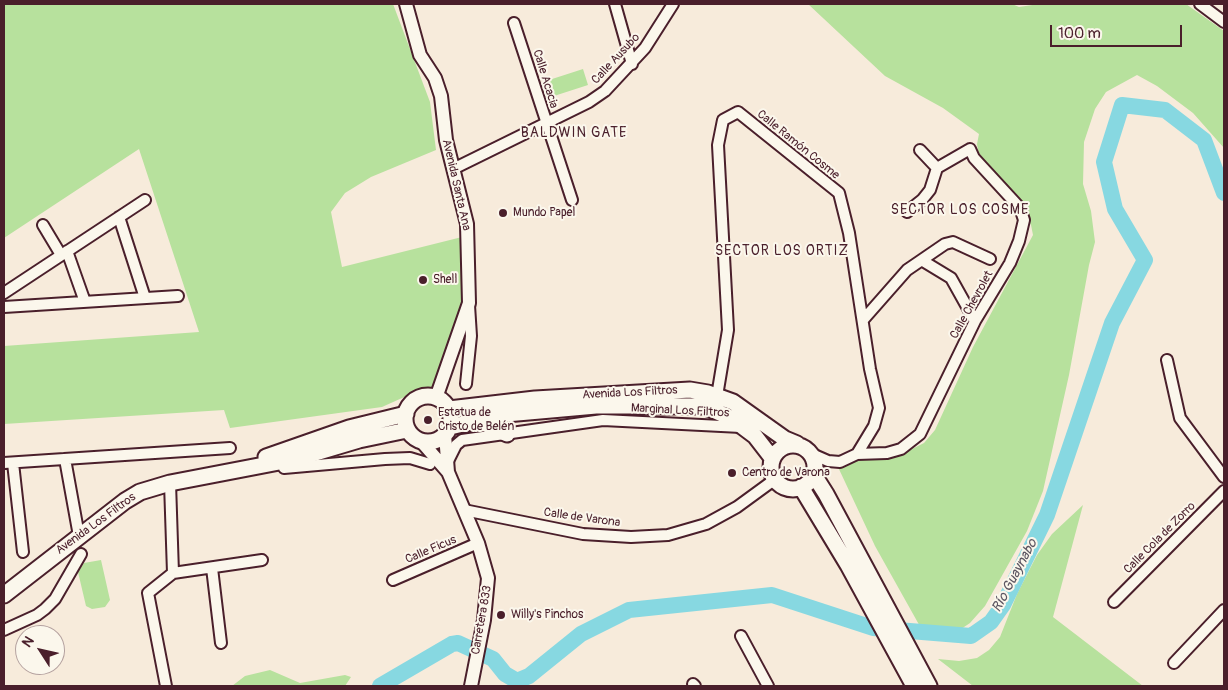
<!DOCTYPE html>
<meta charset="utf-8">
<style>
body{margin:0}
#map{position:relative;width:1228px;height:690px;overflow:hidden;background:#f7ebdb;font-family:Pangolin,sans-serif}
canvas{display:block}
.frame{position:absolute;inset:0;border:5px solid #4a1f2b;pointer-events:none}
.north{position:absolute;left:15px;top:625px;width:50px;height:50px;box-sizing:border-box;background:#fbf7ec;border:1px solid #b4a19f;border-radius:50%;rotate:305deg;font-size:14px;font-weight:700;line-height:20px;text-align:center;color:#4a1f2b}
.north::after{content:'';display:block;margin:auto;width:18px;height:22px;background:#4a1f2b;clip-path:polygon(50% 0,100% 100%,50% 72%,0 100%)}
.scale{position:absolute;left:1050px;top:25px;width:132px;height:22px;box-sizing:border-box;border:2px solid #4a1f2b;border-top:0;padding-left:6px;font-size:15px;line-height:18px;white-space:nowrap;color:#4a1f2b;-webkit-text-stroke:4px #fbf7ec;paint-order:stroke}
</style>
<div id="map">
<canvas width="1228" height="690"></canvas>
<div class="frame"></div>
<div class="north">N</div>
<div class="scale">100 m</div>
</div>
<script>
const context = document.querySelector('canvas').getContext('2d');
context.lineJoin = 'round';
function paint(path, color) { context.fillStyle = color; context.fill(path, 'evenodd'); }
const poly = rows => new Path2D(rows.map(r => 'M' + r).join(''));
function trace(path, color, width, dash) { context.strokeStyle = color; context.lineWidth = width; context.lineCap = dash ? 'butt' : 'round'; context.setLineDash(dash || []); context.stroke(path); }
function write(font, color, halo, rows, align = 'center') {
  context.font = font + ' Pangolin,sans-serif'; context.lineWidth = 4; context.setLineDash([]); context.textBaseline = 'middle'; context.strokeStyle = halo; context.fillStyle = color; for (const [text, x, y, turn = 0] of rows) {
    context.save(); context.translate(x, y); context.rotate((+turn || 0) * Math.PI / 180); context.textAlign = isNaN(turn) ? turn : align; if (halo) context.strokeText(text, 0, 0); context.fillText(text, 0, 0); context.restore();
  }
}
paint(poly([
 [4,4,393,4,430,102,436,150,371,177,345,193,331,212,342,267,462,237,464,301,431,390,411,394,382,407,230,428,224,410,4,424,4,346,199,332,139,149,4,238],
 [808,4,1012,4,1019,7,1039,4,1186,4,1224,31,1224,148,1193,113,1157,86,1137,75,1106,92,1095,109,1084,142,1083,184,1091,211,1095,242,1089,265,1069,375,1043,491,1027,531,985,606,970,623,955,633,948,634,922,630,875,546,838,467,859,459,879,459,908,451,924,443,935,430,973,347,1033,235,1031,225,1025,213,988,171,979,156,977,144,979,134,943,108,885,76],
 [583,69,588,85,554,96,549,80],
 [1083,505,1053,617,1143,686,973,686,938,659,959,661,977,658,989,650,1000,637,1017,594,1037,555,1052,534],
 [101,560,110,600,105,607,92,609,86,606,78,572,84,563],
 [270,670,300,683,345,675,351,677,345,686,232,686,245,676]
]), '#b7e19d');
trace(poly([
 [380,686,452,644,458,643,493,659,505,674,517,681,529,676,581,634,629,610,772,595,873,628,971,636,991,622,1003,605,1047,515,1112,323,1145,260,1115,209,1104,162,1122,105,1165,110,1204,140,1224,193]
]), '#87d8e1', 16);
const minor = poly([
 [615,4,632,64],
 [1200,4,1224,22],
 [514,23,572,200],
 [455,168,589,102,605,91,645,48,673,4],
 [907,212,922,200,930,190,937,168],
 [119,217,145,298],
 [43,225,61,255],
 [67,251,85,302],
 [923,261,951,278,975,321],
 [4,293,145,200],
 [4,307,178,296],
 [863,320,907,270,945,244,953,242,990,259],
 [1167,360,1180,418,1224,477],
 [466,384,471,336,469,305],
 [717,396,728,330,718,145,723,120,738,112,839,193,849,233,870,369,879,408,874,426,857,454],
 [812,454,828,461,840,462,857,454,887,453,901,449,920,434,975,321,1010,263,1019,241,1024,220,1020,208,974,158,970,149,937,168,920,150],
 [65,459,79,536],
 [448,461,456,445,462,440,603,420,741,427],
 [4,463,230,448],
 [13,463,23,552],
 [284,468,385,459,410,458,430,464],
 [464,510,583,534,631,537,668,535,706,524,737,507,774,480],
 [212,568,221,643],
 [173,573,262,560],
 [393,580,478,543],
 [1114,602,1224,491],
 [4,630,37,615,45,609,55,599,81,554],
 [741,636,768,686],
 [1174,663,1224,610],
 [693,684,695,686],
 [166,686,148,593,173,573,170,483]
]);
const tertiary = poly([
 [406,4,420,55,435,78,441,96,446,140,467,224,469,303,436,398],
 [445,435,448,472],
 [421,441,448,472,478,543,488,578,484,620,471,686]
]);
const secondary = poly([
 '405 419a23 23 0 1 1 46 0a23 23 0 1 1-46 0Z',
 [449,409,535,399,690,390,708,393,733,402,785,439,797,444],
 [477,420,507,434],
 [450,427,506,414,596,406,704,406,733,419,743,427,755,436,772,458],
 '771 467a22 22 0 1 1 44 0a22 22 0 1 1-44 0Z',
 [266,457,349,428,406,414],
 [814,475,826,494,929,686],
 [801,487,848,565,914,686],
 [4,595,125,501,140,492,170,483,295,459,359,440,407,430]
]);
trace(minor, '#4a1f2b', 14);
trace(tertiary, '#4a1f2b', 16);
trace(secondary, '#4a1f2b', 19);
trace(minor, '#fbf7ec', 10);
trace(tertiary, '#fbf7ec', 12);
trace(secondary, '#fbf7ec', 15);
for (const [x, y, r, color] of [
 [503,213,5,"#4a1f2b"],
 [423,280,5,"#4a1f2b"],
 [428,420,5,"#4a1f2b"],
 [732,473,5,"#4a1f2b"],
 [501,615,5,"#4a1f2b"]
]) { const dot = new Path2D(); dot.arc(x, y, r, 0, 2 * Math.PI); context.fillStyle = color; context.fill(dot); trace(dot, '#fbf7ec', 2); }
write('12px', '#4a1f2b', '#fbf7ec', [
 ["Calle Ausubo",616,59,-47],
 ["Calle Acacia",545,79,73],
 ["Calle Ramón Cosme",798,145,39],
 ["Avenida Santa Ana",456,185,77],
 ["Calle Chevrolet",972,305,-61],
 ["Avenida Los Filtros",630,393,-3],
 ["Marginal Los Filtros",680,411,3],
 ["Calle de Varona",582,518,8],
 ["Avenida Los Filtros",96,524,-36],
 ["Calle Cola de Zorro",1160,538,-45],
 ["Calle Ficus",431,550,-23],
 ["Carretera 833",482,620,-80]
]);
write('12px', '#4a1f2b', '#fbf7ec', [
 ["Mundo Papel",513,213],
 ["Shell",433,280],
 ["Estatua de",438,413],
 ["Cristo de Belén",438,427],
 ["Centro de Varona",742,473],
 ["Willy's Pinchos",511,615]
], 'left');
context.letterSpacing = '1px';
write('14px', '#4a1f2b', '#fbf7ec', [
 ["BALDWIN GATE",574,133],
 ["SECTOR LOS COSME",960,210],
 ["SECTOR LOS ORTIZ",782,251]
]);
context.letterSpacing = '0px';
write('italic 14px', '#5c5662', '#fbf7ec', [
 ["Río Guaynabo",1015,576,-62]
]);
</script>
